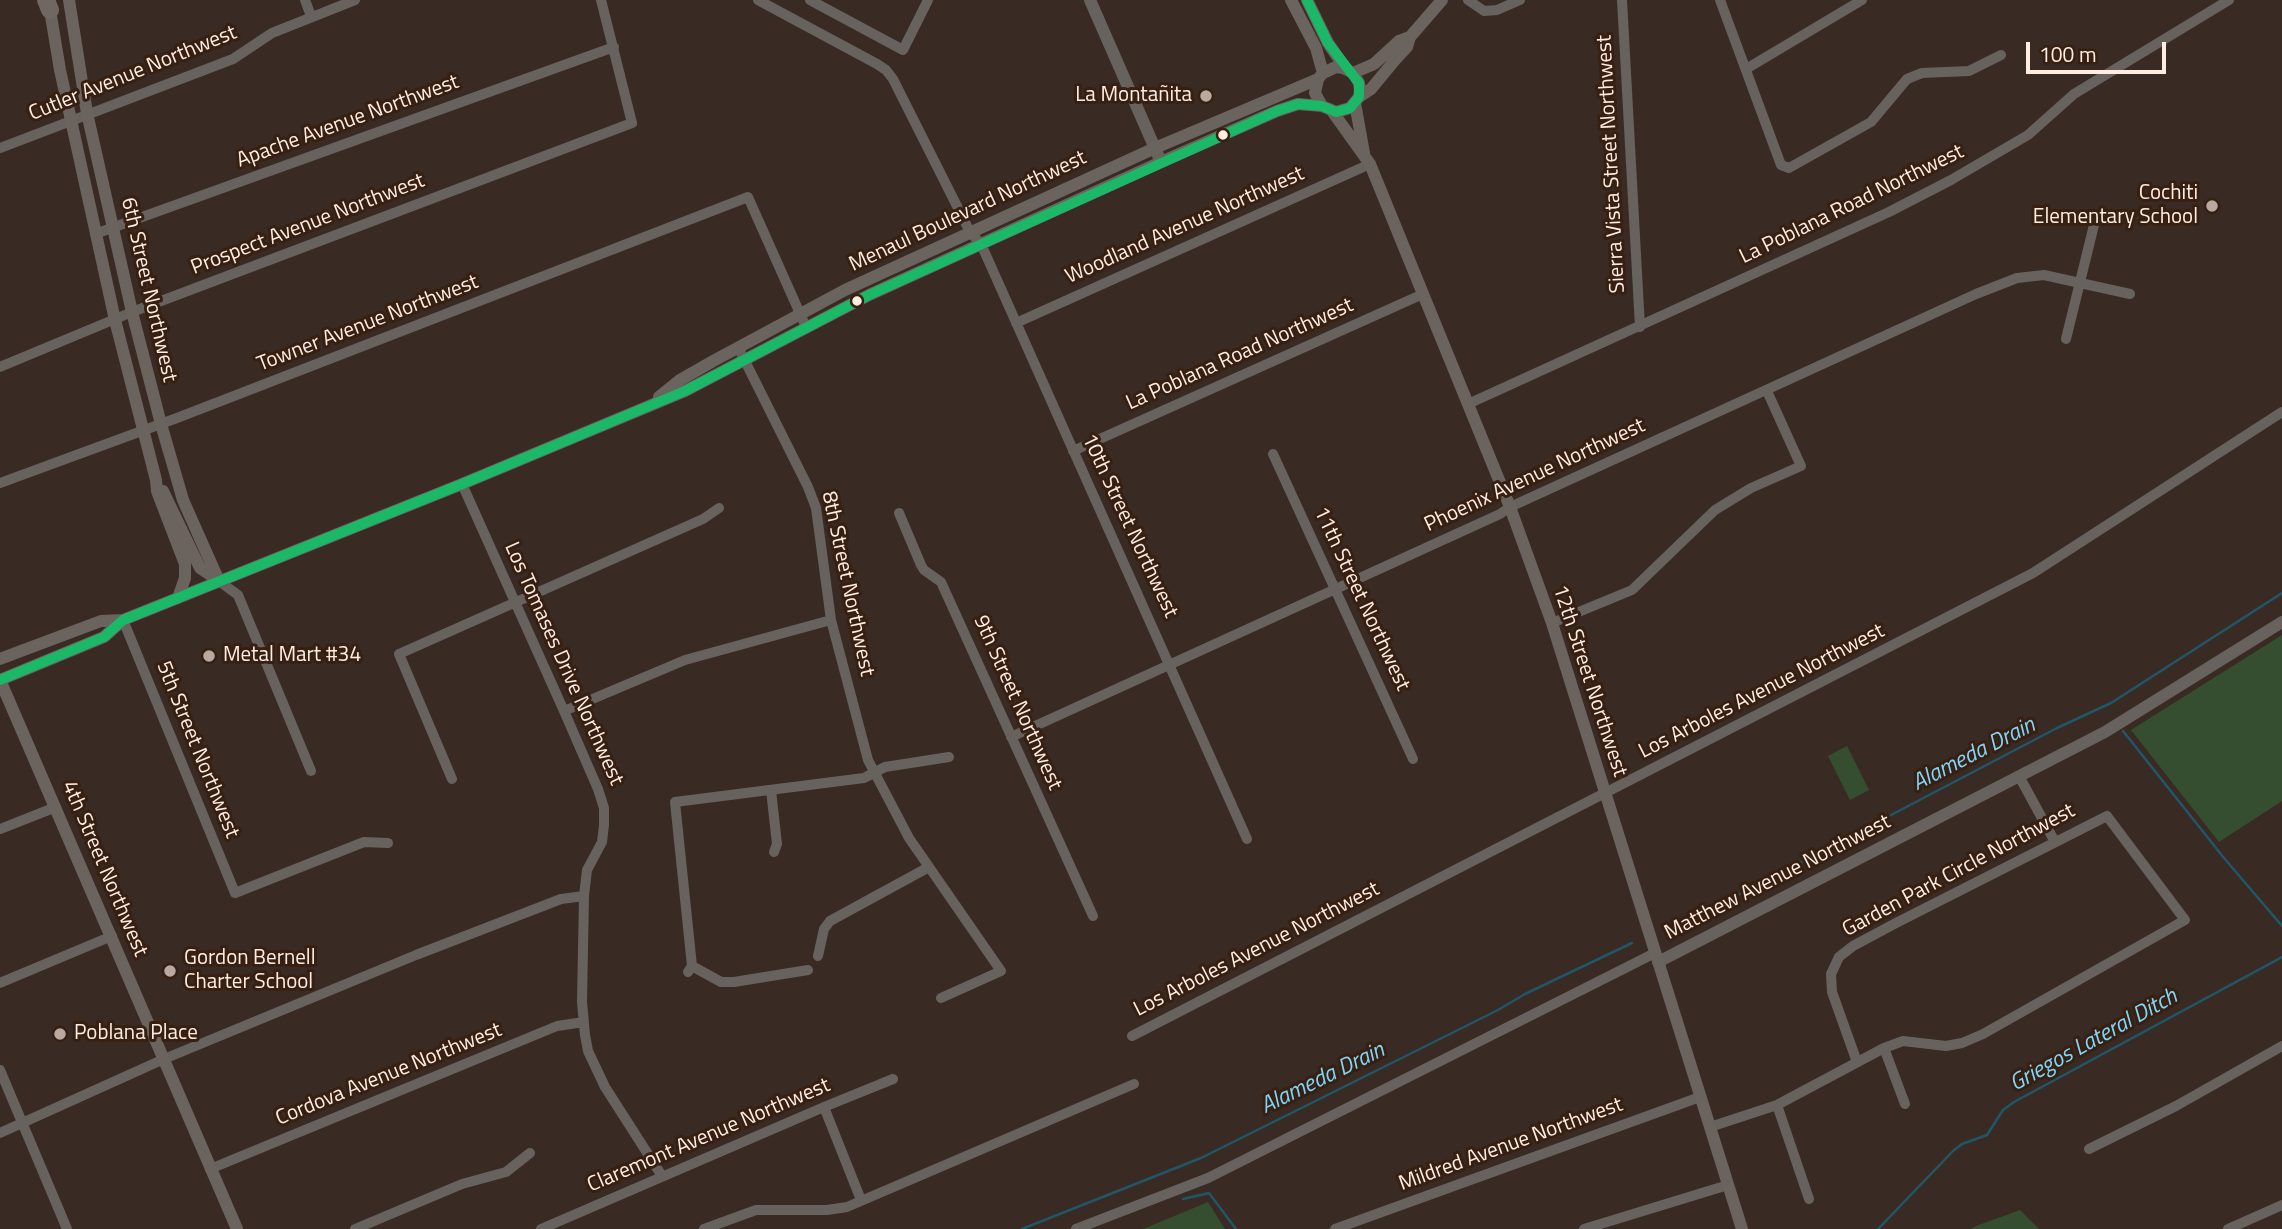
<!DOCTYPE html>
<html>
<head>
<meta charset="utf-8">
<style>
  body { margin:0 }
  #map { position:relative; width:2282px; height:1229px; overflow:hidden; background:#392b23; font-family:"Titillium Web",sans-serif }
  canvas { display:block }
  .scale { position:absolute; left:2026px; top:42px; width:140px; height:32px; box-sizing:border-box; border:4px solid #ffede4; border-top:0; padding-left:9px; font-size:21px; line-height:24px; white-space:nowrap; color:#ffede4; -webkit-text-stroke:5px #371f11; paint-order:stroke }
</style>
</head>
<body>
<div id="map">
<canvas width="2282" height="1229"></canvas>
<div class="scale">100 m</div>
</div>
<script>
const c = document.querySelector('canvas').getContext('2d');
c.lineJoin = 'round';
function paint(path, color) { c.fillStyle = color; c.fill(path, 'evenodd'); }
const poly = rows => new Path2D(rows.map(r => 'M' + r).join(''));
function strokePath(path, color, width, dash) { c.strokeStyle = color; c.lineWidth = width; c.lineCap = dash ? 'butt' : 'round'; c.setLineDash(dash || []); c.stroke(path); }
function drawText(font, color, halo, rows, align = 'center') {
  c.font = font + ' "Titillium Web",sans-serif'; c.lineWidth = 6; c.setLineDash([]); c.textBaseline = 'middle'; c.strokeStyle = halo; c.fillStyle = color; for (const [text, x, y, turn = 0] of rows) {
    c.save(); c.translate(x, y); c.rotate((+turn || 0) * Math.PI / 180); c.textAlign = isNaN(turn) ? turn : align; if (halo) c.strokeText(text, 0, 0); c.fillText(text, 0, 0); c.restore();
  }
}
paint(poly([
  [2282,635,2282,801,2219,842,2131,730],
  [1847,746,1869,790,1850,800,1828,756],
  [1208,1202,1225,1229,1143,1229],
  [2020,1210,2039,1229,1971,1229,1976,1226]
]), '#354e30');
strokePath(poly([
  [2123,731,2224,858,2282,926],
  [1670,928,1748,890,2057,728,2111,703,2282,593],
  [1183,1199,1209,1193,1236,1229],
  [1022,1229,1201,1158,1498,1010,1525,994,1632,943],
  [1878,1229,1953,1151,1962,1144,1987,1135,2003,1110,2014,1102,2282,957]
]), '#215669', 2.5);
strokePath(poly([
  [305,0,311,16],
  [758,0,877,64,886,70,893,79,970,232,981,244,1247,839],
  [810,0,903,50,928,0],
  [1468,0,1484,11,1497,10,1520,0],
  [1622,0,1640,327],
  [1720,0,1781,165,1789,168,1871,122,1907,79,1922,73,1969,71,2001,55],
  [1746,69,1862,0],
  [0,148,233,59,272,33,355,0],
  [95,234,614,47],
  [1016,323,1370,164],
  [2066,339,2094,225],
  [738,347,808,487,816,508,831,620,868,760,909,838,1001,971,941,998],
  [0,367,132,312,632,123,601,0],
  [1468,404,1889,212,1951,180,2028,135,2074,94,2229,0],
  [1073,451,1423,294],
  [1273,454,1413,759],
  [0,483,177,418,748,197,806,327],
  [462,484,564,711,598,789,604,808,604,825,602,842,587,870,584,896,582,1002,585,1035,588,1051,605,1087,662,1176],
  [899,513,921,565,924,570,941,582,1093,916],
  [219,581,238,595,311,771],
  [123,620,235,893,364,842,388,843],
  [1552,623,1632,590,1715,510,1751,488,1801,466,1767,391],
  [564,711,685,660,831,620],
  [1011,737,1500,514,1510,507,1976,294,2017,278,2044,275,2130,294],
  [2019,776,2055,842],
  [452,779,399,654,703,519,719,508],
  [771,790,777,844,774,852],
  [0,829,56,807],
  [818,956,824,929,830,921,929,867],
  [692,966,721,982,734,982,808,970],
  [688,972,692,966,675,802,864,778,885,767,949,757],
  [0,983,112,936],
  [1132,1036,2033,573,2282,412],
  [1884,1048,1905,1104],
  [0,1070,67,1229],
  [1777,1105,1809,1199],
  [824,1107,861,1200],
  [1710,1127,1777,1105,1884,1048,1903,1041,1946,1046,1962,1043,1983,1034,2185,920,2107,816,1896,923,1853,946,1839,957,1831,974,1832,992,1857,1062],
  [0,1133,164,1059,416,955,561,899,584,896],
  [2089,1149,2176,1106,2282,1046],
  [210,1169,557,1026,584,1022],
  [355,1229,462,1184,506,1172,530,1153],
  [541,1229,824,1107,893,1079],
  [704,1229,756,1210,827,1210,847,1207,1134,1084],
  [1076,1229,1208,1178,1655,953],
  [1335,1229,1700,1097],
  [1584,1229,1728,1185],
  [2228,1229,2282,1205]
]), '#67625e', 10);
strokePath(poly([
  [1090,0,1161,162],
  [1658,962,2105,732,2282,622]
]), '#67625e', 12);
strokePath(poly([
  [69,0,87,113,132,312,161,424,183,500,219,581],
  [1291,0,1316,48,1323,73],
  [1307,0,1328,43,1346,69],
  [49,4,60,70,115,320,156,480,157,491,185,564,185,578,178,598],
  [1353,73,1374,64,1399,41,1410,37],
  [1359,97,1371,89,1395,60,1407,47,1410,37,1442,0],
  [1355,103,1364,153],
  [1332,111,1370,164,1510,507,1552,623,1742,1229],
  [659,397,680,380,715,360,845,290,1155,148,1318,79],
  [163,491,200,568,218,580],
  [0,659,101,621,123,620],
  [0,680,104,637,123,620,462,484,685,391,869,295,1161,162,1277,111,1298,104,1322,106,1336,112,1350,108,1359,97,1360,90,1359,83,1353,73,1343,68,1336,67,1323,73,1318,79,1315,93,1322,106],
  [0,680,237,1229]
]), '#6b645e', 12);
strokePath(poly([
  [46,0,50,10]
]), '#706760', 18);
strokePath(poly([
  [0,680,104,637,123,620,462,484,685,391,869,295,1277,111,1298,104,1322,106,1336,112,1350,108,1359,97,1359,83,1328,43,1307,0]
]), '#1ab867', 10);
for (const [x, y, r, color] of [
  [1206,96,7,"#baa9a0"],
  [1223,135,6,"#ffede4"],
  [2212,206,7,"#baa9a0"],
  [857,301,6,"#ffede4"],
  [209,656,7,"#baa9a0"],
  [170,971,7,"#baa9a0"],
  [60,1034,7,"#baa9a0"]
]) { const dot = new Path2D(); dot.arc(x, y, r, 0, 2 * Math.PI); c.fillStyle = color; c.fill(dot); strokePath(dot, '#371f11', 2.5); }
drawText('21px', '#ffede4', '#371f11', [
  ["Cutler Avenue Northwest",133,74,-22],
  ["Apache Avenue Northwest",348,122,-20],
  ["Sierra Vista Street Northwest",1612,164,-93],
  ["La Poblana Road Northwest",1852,205,-26],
  ["Menaul Boulevard Northwest",968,212,-25],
  ["Prospect Avenue Northwest",308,225,-21],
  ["Woodland Avenue Northwest",1185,226,-24],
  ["6th Street Northwest",148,290,77],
  ["Towner Avenue Northwest",368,324,-21],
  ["La Poblana Road Northwest",1240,355,-24],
  ["Phoenix Avenue Northwest",1535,476,-25],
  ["10th Street Northwest",1129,526,65],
  ["8th Street Northwest",847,584,78],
  ["11th Street Northwest",1361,599,65],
  ["Los Tomases Drive Northwest",563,664,66],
  ["12th Street Northwest",1589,681,72],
  ["Los Arboles Avenue Northwest",1762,692,-27],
  ["9th Street Northwest",1017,703,66],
  ["5th Street Northwest",197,750,68],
  ["4th Street Northwest",104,869,67],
  ["Garden Park Circle Northwest",1959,871,-28],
  ["Matthew Avenue Northwest",1778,878,-27],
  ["Los Arboles Avenue Northwest",1257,950,-27],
  ["Cordova Avenue Northwest",389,1075,-22],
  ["Claremont Avenue Northwest",709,1136,-23],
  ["Mildred Avenue Northwest",1511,1145,-20]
]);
drawText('21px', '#ffede4', '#371f11', [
  ["La Montañita",1192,96,"right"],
  ["Cochiti",2198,194,"right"],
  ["Elementary School",2198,218,"right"],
  ["Metal Mart #34",223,656],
  ["Gordon Bernell",184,959],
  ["Charter School",184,983],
  ["Poblana Place",74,1034]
], 'left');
drawText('italic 23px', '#7ed7fb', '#371f11', [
  ["Alameda Drain",1974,755,-27],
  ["Griegos Lateral Ditch",2094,1041,-29],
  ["Alameda Drain",1323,1079,-26]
]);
</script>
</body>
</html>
